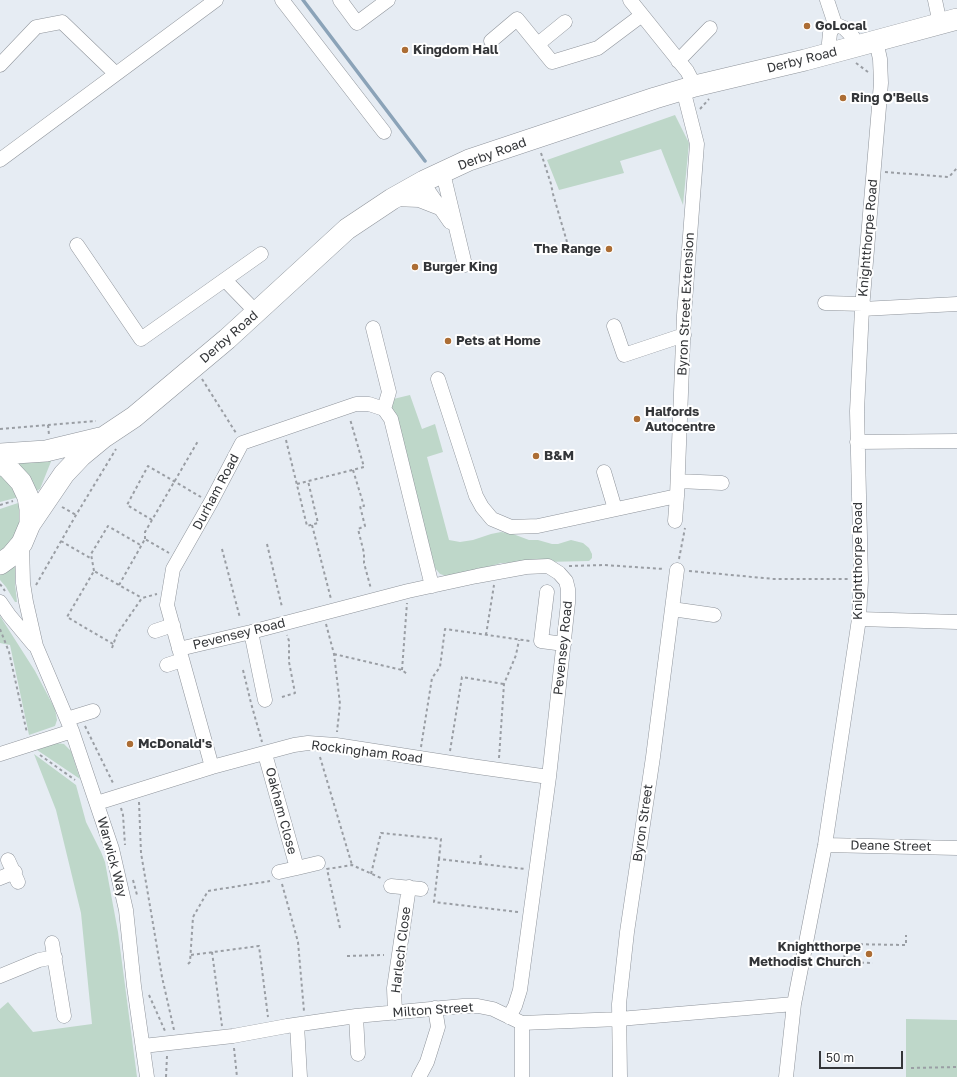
<!DOCTYPE html>
<html>
<head>
<meta charset="utf-8">
<style>
  body { margin:0 }
  #map { position:relative; width:957px; height:1077px; overflow:hidden; background:#e6ecf3; font-family:"Golos Text",sans-serif }
  canvas { display:block }
  .scale { position:absolute; left:819px; top:1051px; width:84px; height:18px; box-sizing:border-box; border:2px solid #343639; border-top:0; padding-left:5px; font-size:12px; line-height:14px; white-space:nowrap; color:#343639; -webkit-text-stroke:3px #fff; paint-order:stroke }
</style>
</head>
<body>
<div id="map">
<canvas width="957" height="1077"></canvas>
<div class="scale">50 m</div>
</div>
<script>
const c = document.querySelector('canvas').getContext('2d');
c.lineJoin = 'round';
function paint(path, color) { c.fillStyle = color; c.fill(path, 'evenodd'); }
const poly = rows => new Path2D(rows.map(r => 'M' + r).join(''));
function strokePath(path, color, width, dash) { c.strokeStyle = color; c.lineWidth = width; c.lineCap = dash ? 'butt' : 'round'; c.setLineDash(dash || []); c.stroke(path); }
function drawText(font, color, halo, rows, align = 'center') {
  c.font = font + ' "Golos Text",sans-serif'; c.lineWidth = 4; c.setLineDash([]); c.textBaseline = 'middle'; c.strokeStyle = halo; c.fillStyle = color; for (const [text, x, y, turn = 0] of rows) {
    c.save(); c.translate(x, y); c.rotate((+turn || 0) * Math.PI / 180); c.textAlign = isNaN(turn) ? turn : align; if (halo) c.strokeText(text, 0, 0); c.fillText(text, 0, 0); c.restore();
  }
}
paint(poly([
  [675,115,689,143,683,205,661,149,620,161,624,173,559,190,547,160],
  [410,395,422,429,435,424,443,452,427,457,449,540,460,542,473,540,491,534,501,532,513,534,529,540,538,540,552,544,558,544,571,540,583,543,589,548,592,554,592,558,589,561,501,563,452,578,440,574,435,568,389,400],
  [52,459,40,489,33,493,11,460],
  [0,473,19,497,0,502],
  [21,502,22,525,0,557,0,509],
  [12,566,15,567,15,584,17,602,15,602,6,587,0,580,0,572],
  [0,616,35,671,55,709,57,720,55,726,29,735,10,645,0,643],
  [56,743,64,744,71,751,80,779,37,750,36,748],
  [34,754,76,785,86,822,101,852,105,862,118,932,137,1077,0,1077,0,1009,8,1002,33,1032,92,1024,81,913,56,810],
  [906,1019,957,1020,957,1077,906,1077]
]), '#bed7c9');
strokePath(poly([
  [303,0,425,161]
]), '#8ba3b8', 3.5);
const minor = poly([
  [282,0,384,132],
  [340,0,357,23,388,0],
  [630,0,687,71,695,86],
  [827,0,835,24],
  [935,0,940,24],
  [491,41,517,19,552,62,598,48,642,15],
  [538,44,565,22],
  [832,53,829,43,830,33,835,24,844,28,853,37,857,46],
  [678,61,710,28],
  [0,65,36,27,62,22,116,74],
  [0,160,216,0],
  [443,173,465,265],
  [424,181,427,189,450,222],
  [394,199,419,200,442,209],
  [77,245,141,339,261,254],
  [225,280,257,313],
  [825,303,863,304],
  [862,309,957,304],
  [614,326,624,355,684,335],
  [373,328,389,392,384,409],
  [438,379,476,496,482,507,492,519,511,527,538,526,677,496],
  [857,442,957,441],
  [604,472,615,509],
  [678,481,722,483],
  [675,521,677,496,684,315,697,144,683,89],
  [22,543,23,583,26,602,36,646,72,731,112,849,126,910,134,986,147,1077],
  [547,592,541,641,564,644],
  [0,602,9,615,34,645],
  [672,609,714,615],
  [859,619,957,622],
  [155,631,173,625],
  [251,632,265,700],
  [179,649,251,632,408,591,477,576,526,567,548,566,559,573,566,581,568,589,568,603,549,777,520,990,515,1006,509,1017],
  [167,665,182,660],
  [67,719,93,711],
  [0,754,72,731],
  [265,754,297,868,279,872],
  [212,767,167,605,173,569,211,502,242,443,356,404,369,404,384,409,391,419,432,586],
  [97,803,212,767,294,745,308,743,336,745,471,766,549,777],
  [825,845,957,848],
  [8,860,18,882],
  [297,868,318,863],
  [0,878,15,872],
  [391,886,421,889],
  [52,943,64,1016],
  [0,976,39,960,55,957],
  [395,1013,394,988,409,887],
  [356,1016,358,1054],
  [522,1023,522,1077],
  [297,1025,300,1077],
  [143,1046,233,1036,287,1026,356,1016,463,1006,478,1006,493,1009,522,1023,619,1019,794,1004],
  [419,1077,427,1062,438,1027,435,1008],
  [620,1077,619,1004,627,932,653,757,677,570],
  [786,1077,794,1004,825,845,859,619,861,580,857,411,862,309,881,83,880,59,876,41]
]);
const highway = poly([
  [0,454,46,451,100,438],
  [0,463,8,468,21,482,28,497,30,509,30,524,22,543,11,556,0,564],
  [30,524,64,474,81,456,104,437,134,417,227,339,347,229,392,199,424,181,469,160,655,98,695,86,805,60,957,19]
]);
strokePath(minor, '#8f949b', 15);
strokePath(highway, '#8f949b', 22);
strokePath(poly([
  [856,63,868,72],
  [700,109,709,99],
  [541,153,551,184,553,194,567,242],
  [885,172,949,177,957,168],
  [202,379,236,433],
  [48,425,49,435],
  [0,429,96,421],
  [286,440,307,526,318,523,308,481],
  [353,470,364,506,360,506,365,526,358,529,364,553,364,563,371,589],
  [297,484,364,467,350,419],
  [0,505,13,501],
  [62,507,76,515],
  [152,520,127,505,148,466,201,497],
  [312,525,331,599],
  [145,539,145,532,198,441],
  [61,541,92,559],
  [267,544,282,607],
  [222,549,240,618],
  [679,559,685,528],
  [569,566,604,565,664,569],
  [94,571,91,554,108,526,142,546],
  [689,571,774,579,850,579],
  [0,584,5,591],
  [36,585,76,515,116,449],
  [119,585,145,539,169,553],
  [326,624,334,654,340,704,337,732],
  [0,629,9,652,27,733],
  [486,635,494,585],
  [113,644,67,617,94,571,142,598],
  [112,648,117,634,142,598,157,594],
  [334,654,402,670,407,674],
  [243,670,251,703,262,742],
  [402,670,407,603],
  [282,697,295,693,289,662,289,641,287,635],
  [85,726,114,785],
  [421,747,432,678,440,667,445,629,530,641],
  [450,751,462,677,504,684],
  [40,755,75,780],
  [320,757,352,865],
  [499,758,504,684,516,655,519,640],
  [139,802,141,853,162,977,174,1030],
  [121,808,123,815,125,845],
  [480,864,481,853],
  [371,874,381,833,441,839,439,859],
  [133,880,137,895],
  [282,884,298,942,304,1011],
  [518,912,434,902,439,859,525,869],
  [340,928,327,869,352,865,383,879],
  [817,948,845,949,845,944,906,945,906,935],
  [845,949,844,962,873,963],
  [212,952,222,1026],
  [191,955,259,946,268,1017],
  [347,956,384,955],
  [188,964,190,962,193,917,208,891,270,881],
  [149,995,165,1031],
  [234,1048,237,1077],
  [911,1068,957,1067],
  [166,1077,167,1056]
]), '#9a9ea4', 2, [3, 3]);
strokePath(minor, '#fff', 14);
strokePath(highway, '#fff', 21);
for (const [x, y, r, color] of [
  [807,26,4,"#ac6d34"],
  [405,50,4,"#ac6d34"],
  [843,98,4,"#ac6d34"],
  [609,249,4,"#ac6d34"],
  [415,267,4,"#ac6d34"],
  [448,341,4,"#ac6d34"],
  [637,419,4,"#ac6d34"],
  [536,456,4,"#ac6d34"],
  [130,744,4,"#ac6d34"],
  [869,954,4,"#ac6d34"]
]) { const dot = new Path2D(); dot.arc(x, y, r, 0, 2 * Math.PI); c.fillStyle = color; c.fill(dot); strokePath(dot, '#fff', 1.5); }
drawText('bold 13px', '#343639', '#fff', [
  ["GoLocal",815,26],
  ["Kingdom Hall",413,50],
  ["Ring O'Bells",851,98],
  ["The Range",601,249,"right"],
  ["Burger King",423,267],
  ["Pets at Home",456,341],
  ["Halfords",645,412],
  ["Autocentre",645,427],
  ["B&M",544,456],
  ["McDonald's",138,744],
  ["Knightthorpe",861,947,"right"],
  ["Methodist Church",861,962,"right"]
], 'left');
drawText('13px', '#343639', '#fff', [
  ["Derby Road",802,60,-14],
  ["Derby Road",492,154,-20],
  ["Knightthorpe Road",868,238,-85],
  ["Byron Street Extension",686,304,-87],
  ["Derby Road",229,337,-41],
  ["Durham Road",216,492,-62],
  ["Knightthorpe Road",858,561,-90],
  ["Pevensey Road",239,634,-14],
  ["Pevensey Road",563,648,-84],
  ["Rockingham Road",367,752,7],
  ["Oakham Close",281,811,75],
  ["Byron Street",643,823,-82],
  ["Deane Street",891,846,1],
  ["Warwick Way",112,857,75],
  ["Harlech Close",401,950,-83],
  ["Milton Street",433,1010,-4]
]);
</script>
</body>
</html>
